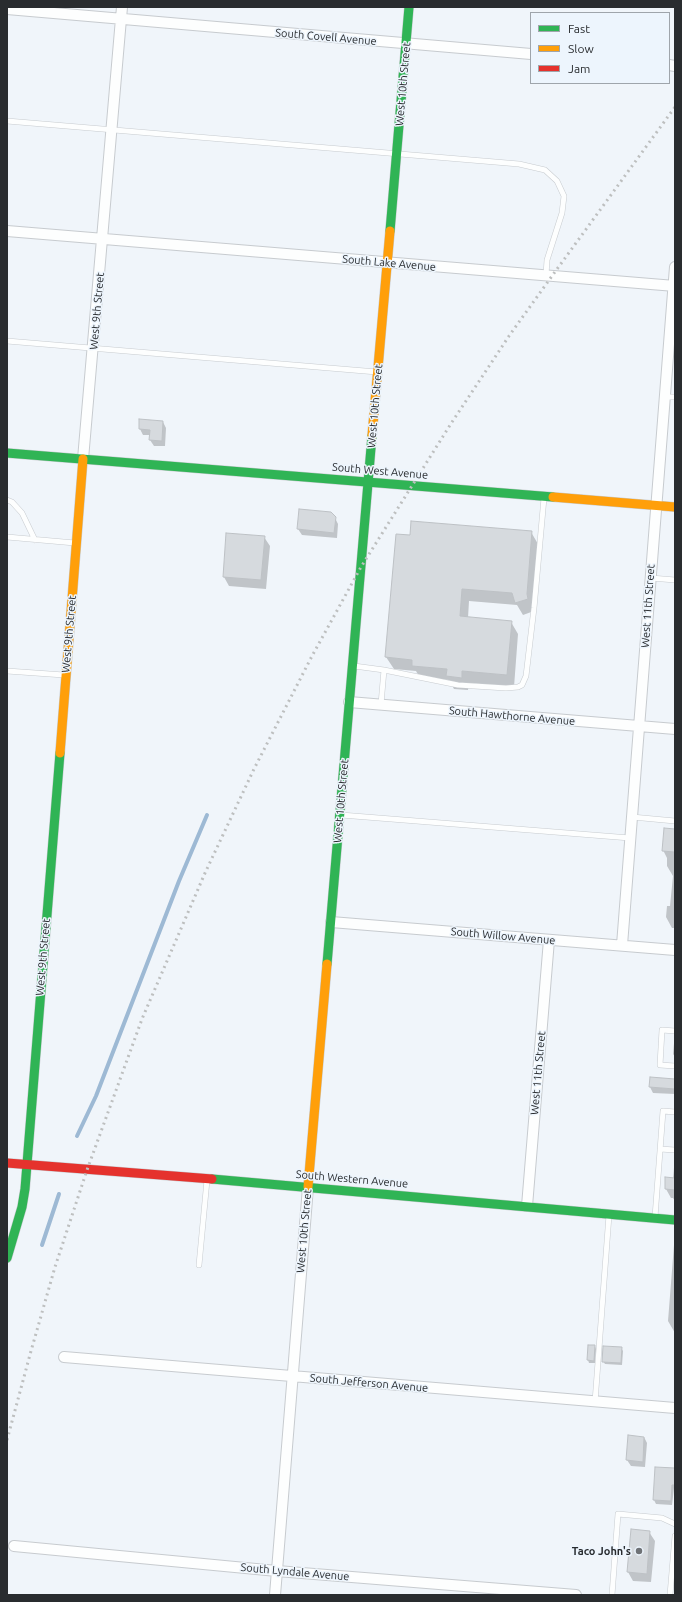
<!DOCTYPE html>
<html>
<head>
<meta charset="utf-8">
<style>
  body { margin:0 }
  #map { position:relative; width:682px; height:1602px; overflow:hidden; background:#f0f5fa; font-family:Ubuntu,sans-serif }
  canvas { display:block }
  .frame { position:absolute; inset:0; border:8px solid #292c2f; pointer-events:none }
  .legend { position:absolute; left:530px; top:12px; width:140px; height:72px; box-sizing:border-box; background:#edf5fd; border:1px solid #9fa5ab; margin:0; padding:5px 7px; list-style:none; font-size:12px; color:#292c2f }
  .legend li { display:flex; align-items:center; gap:8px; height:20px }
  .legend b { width:20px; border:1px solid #9fa5ab }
</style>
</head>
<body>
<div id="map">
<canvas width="682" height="1602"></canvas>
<div class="frame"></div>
<ul class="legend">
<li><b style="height:5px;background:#30b455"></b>Fast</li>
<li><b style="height:5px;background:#ff9f0a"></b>Slow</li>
<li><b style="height:5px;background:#e5322d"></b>Jam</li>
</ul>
</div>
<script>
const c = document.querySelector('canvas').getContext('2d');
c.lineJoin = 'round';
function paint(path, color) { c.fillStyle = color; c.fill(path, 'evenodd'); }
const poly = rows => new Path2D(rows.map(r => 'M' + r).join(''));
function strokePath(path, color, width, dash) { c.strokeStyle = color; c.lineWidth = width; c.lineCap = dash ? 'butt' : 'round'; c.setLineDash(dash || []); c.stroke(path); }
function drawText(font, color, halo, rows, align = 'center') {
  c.font = font + ' Ubuntu,sans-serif'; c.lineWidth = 3; c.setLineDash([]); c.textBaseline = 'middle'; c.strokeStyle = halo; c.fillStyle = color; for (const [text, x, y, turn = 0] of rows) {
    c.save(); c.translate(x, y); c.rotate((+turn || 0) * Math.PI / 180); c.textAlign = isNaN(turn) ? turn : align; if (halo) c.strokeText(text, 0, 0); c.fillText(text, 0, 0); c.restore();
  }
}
paint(poly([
  [163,422,166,428,165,446,154,446,150,440,151,435,143,435,140,429],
  [335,518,338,524,337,538,302,535,298,529],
  [531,532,538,544,534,611,523,615,517,605,469,601,468,618,511,622,518,634,514,687,469,683,468,690,454,689,449,680,420,678,416,671,394,669,386,657,396,535,411,536],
  [264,537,270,546,266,589,229,586,224,577],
  [675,830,675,928,672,928,666,917,667,906,670,906,673,876,667,866,667,858,663,850],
  [674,1043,675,1043,675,1057,673,1054],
  [675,1079,675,1094,653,1093,650,1087],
  [675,1156,675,1201,673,1198,671,1198,666,1189,673,1179],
  [674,1245,675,1245,675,1333,668,1321],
  [589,1346,595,1346,596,1349,595,1363,589,1363,588,1360],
  [621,1348,623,1351,622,1365,605,1364,603,1361],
  [644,1437,647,1443,645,1467,631,1466,627,1460],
  [675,1469,675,1488,674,1488,672,1505,656,1504,654,1500],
  [649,1532,655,1541,651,1582,633,1581,628,1572]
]), '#0003');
strokePath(poly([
  [77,1136,96,1096,179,881,207,815],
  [42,1245,59,1194]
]), '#9db9d4', 4);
const building = poly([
  [139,419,163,421,162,441,149,440,150,430,139,429,139,419],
  [299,509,331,512,336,517,334,533,297,529,299,509],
  [411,521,532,531,527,594,528,599,515,603,512,593,462,589,460,616,512,621,507,675,462,671,462,678,446,676,447,669,412,666,412,660,385,657,396,534,410,535,411,521],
  [226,533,265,536,261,580,223,577,226,533],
  [664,828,675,829,675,852,662,851,664,828],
  [650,1077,675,1079,675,1089,649,1087,650,1077],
  [665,1177,675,1178,675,1190,665,1189,665,1177],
  [588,1345,595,1345,594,1361,587,1360,588,1345],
  [603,1346,622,1347,621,1363,602,1362,603,1346],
  [628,1435,644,1437,643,1462,626,1460,628,1435],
  [655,1467,675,1468,675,1485,672,1485,671,1501,653,1500,655,1467],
  [631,1529,650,1531,647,1574,627,1572,631,1529]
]);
paint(building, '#d6dade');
strokePath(building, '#bdc1c5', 1);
const lane = poly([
  [7,121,519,164,545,170,557,181,564,196,562,213,547,260,546,275],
  [7,341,377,372],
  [665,397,675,397],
  [7,500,12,502,22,513,35,540],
  [7,537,75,543],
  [651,578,675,580],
  [354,666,384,670,458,685,506,688,518,687,522,685,526,676,534,608,544,498],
  [7,671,64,675],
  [381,704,384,670],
  [341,815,630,838],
  [632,817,675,821],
  [675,1031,662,1030,660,1065,675,1066],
  [660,1149,675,1150],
  [655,1217,663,1111,675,1112],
  [199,1265,207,1180],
  [595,1402,609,1215],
  [612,1595,618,1514,662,1518,675,1524],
  [670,1595,675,1536]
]);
const street = poly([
  [7,9,531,54],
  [669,65,675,66],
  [7,231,675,286],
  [83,459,122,7],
  [349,702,675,729],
  [331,922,675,950],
  [622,945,675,267],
  [527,1206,549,940],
  [64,1357,675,1408],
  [14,1546,277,1571,576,1595],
  [275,1595,308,1187]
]);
const fast = poly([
  [390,231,409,7],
  [7,453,553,497],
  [327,964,372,436],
  [212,1179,675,1220],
  [7,1258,22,1207,25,1189,60,753]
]);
const slow = poly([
  [372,436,390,231],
  [553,497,675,507],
  [60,753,83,459],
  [308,1187,327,964]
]);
const jam = poly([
  [7,1163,212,1179]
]);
strokePath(lane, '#c7cbcf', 6);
strokePath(street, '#c7cbcf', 12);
strokePath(fast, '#c7cbcf', 10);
strokePath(slow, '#c7cbcf', 10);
strokePath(jam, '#c7cbcf', 10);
strokePath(lane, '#fdfefe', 5);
strokePath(street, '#fdfefe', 10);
strokePath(fast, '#30b455', 9);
strokePath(slow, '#ff9f0a', 9);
strokePath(jam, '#e5322d', 9);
strokePath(poly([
  [7,1440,31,1351,55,1267,87,1170,142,1019,205,873,254,769,312,656,361,567,452,422,509,336,552,276,675,107]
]), '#bdbfbf', 3, [2, 4]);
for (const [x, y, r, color] of [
  [639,1551,4,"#6f7276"]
]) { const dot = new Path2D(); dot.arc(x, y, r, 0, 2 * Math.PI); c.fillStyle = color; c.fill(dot); strokePath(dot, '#edf5fd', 1.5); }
drawText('11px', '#292c2f', '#edf5fd', [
  ["South Covell Avenue",326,37,5],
  ["West 10th Street",403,84,-85],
  ["South Lake Avenue",389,263,5],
  ["West 9th Street",97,311,-85],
  ["West 10th Street",375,406,-85],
  ["South West Avenue",380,471,5],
  ["West 11th Street",648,606,-86],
  ["West 9th Street",69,634,-85],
  ["South Hawthorne Avenue",512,716,5],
  ["West 10th Street",341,801,-85],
  ["South Willow Avenue",503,936,5],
  ["West 9th Street",43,957,-85],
  ["West 11th Street",538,1073,-85],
  ["South Western Avenue",352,1179,5],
  ["West 10th Street",304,1231,-85],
  ["South Jefferson Avenue",369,1383,5],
  ["South Lyndale Avenue",295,1572,5]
]);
drawText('bold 11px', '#292c2f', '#edf5fd', [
  ["Taco John's",631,1551]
], 'right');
</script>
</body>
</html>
